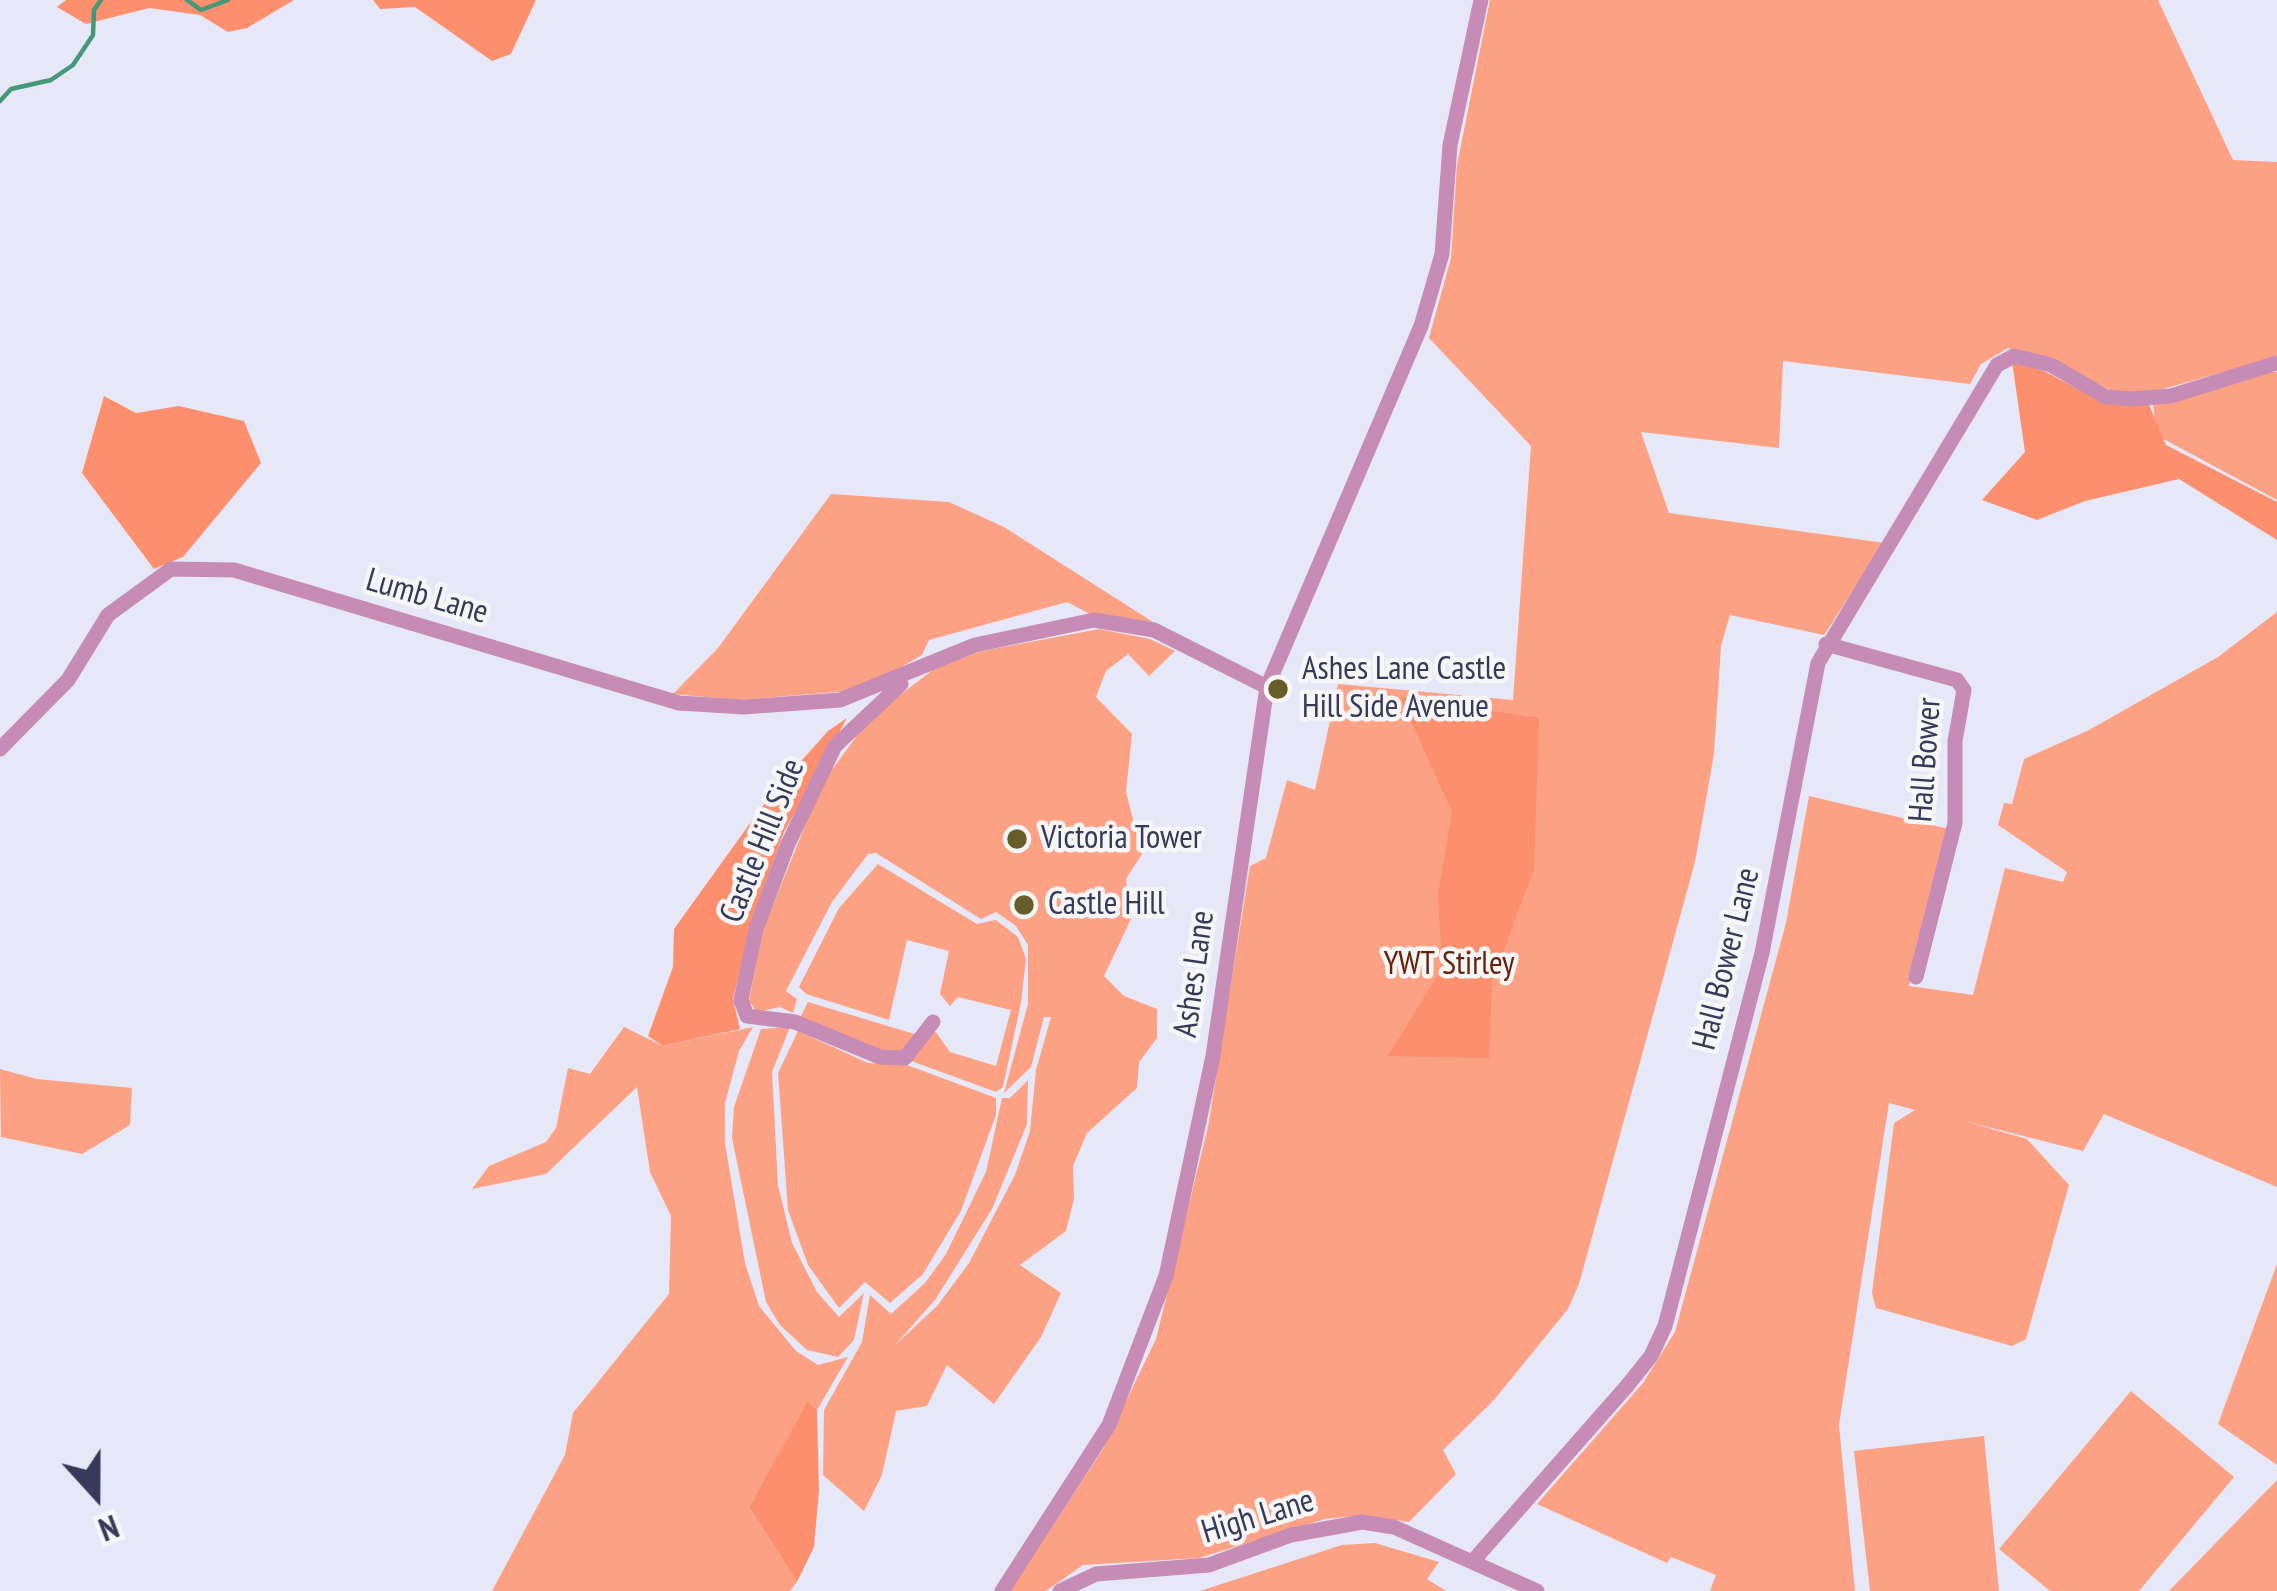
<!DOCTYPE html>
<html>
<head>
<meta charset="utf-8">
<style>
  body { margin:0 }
  #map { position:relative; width:2277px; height:1591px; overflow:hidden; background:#e6e8f7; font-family:"PT Sans Narrow",sans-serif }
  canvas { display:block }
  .north { position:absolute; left:36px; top:1435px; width:120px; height:120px; -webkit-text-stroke:9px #f6f6f6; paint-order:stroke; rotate:159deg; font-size:33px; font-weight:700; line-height:48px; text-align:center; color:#363957 }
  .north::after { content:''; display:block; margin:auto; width:42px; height:54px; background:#363957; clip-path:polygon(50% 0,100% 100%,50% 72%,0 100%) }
</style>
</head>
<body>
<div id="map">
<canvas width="2277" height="1591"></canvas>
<div class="north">N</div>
</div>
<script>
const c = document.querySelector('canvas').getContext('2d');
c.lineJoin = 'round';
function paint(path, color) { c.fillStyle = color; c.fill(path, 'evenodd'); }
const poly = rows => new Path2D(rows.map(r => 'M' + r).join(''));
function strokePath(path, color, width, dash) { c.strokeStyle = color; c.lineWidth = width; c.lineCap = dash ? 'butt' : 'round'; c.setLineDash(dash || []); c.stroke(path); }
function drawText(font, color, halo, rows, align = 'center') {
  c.font = font + ' "PT Sans Narrow",sans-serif'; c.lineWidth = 9; c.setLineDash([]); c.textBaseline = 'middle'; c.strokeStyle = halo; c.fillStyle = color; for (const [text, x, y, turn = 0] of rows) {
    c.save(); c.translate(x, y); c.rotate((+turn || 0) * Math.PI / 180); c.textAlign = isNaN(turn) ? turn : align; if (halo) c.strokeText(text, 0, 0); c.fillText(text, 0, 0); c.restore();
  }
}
paint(poly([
  [1490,0,2158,0,2233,160,2277,162,2277,357,2145,394,2112,391,2044,357,2008,348,1981,364,1970,384,1783,361,1779,448,1641,432,1669,513,1885,543,1824,635,1730,615,1721,646,1714,754,1695,862,1579,1284,1568,1309,1494,1400,1443,1450,1456,1474,1409,1522,1364,1515,1325,1519,1199,1558,1083,1565,1046,1591,1010,1591,1103,1449,1156,1339,1208,1127,1250,866,1266,858,1287,780,1315,790,1338,684,1513,700,1531,446,1429,338,1451,258,1457,165],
  [2265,371,2277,372,2277,500,2156,435,2153,402],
  [831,494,949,502,1004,527,1153,622,1090,614,1067,602,929,640,922,655,861,690,738,700,673,694,718,648],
  [2277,612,2277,1187,2104,1114,2083,1151,1964,1121,2027,1139,2069,1185,2026,1339,2012,1346,1876,1308,1872,1293,1894,1123,1915,1110,1889,1103,1839,1425,1855,1591,1710,1591,1716,1575,1671,1557,1667,1563,1537,1504,1643,1383,1675,1332,1786,923,1809,796,1949,829,1909,986,1973,995,2005,868,2063,882,2067,872,1998,825,2004,803,2012,804,2024,759,2089,730,2218,657],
  [1099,629,1150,639,1175,651,1149,676,1128,654,1106,671,1096,697,1132,734,1126,792,1142,854,1126,879,1131,919,1104,976,1124,996,1157,1009,1157,1038,1139,1062,1137,1088,1087,1133,1073,1166,1074,1199,1066,1231,1020,1265,1061,1293,1041,1337,994,1404,947,1365,927,1406,896,1411,882,1475,864,1511,823,1475,824,1410,862,1342,870,1295,891,1314,925,1283,946,1254,986,1172,1002,1098,1010,1098,1028,1080,1027,1124,992,1209,935,1300,894,1346,938,1305,969,1263,1015,1175,1030,1131,1036,1070,1051,1017,1044,1017,1031,1067,1004,1093,1028,1004,1028,945,1016,926,996,912,981,919,876,853,868,854,832,902,786,991,797,999,793,1013,780,1007,757,1012,749,1001,762,932,823,782,870,718,938,666,982,651],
  [878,864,977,924,996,920,1018,937,1026,959,1021,1003,1003,1087,996,1092,799,1020,808,1002,921,1036,936,1032,950,1052,996,1066,1011,1010,958,997,950,1006,940,994,949,951,907,940,889,1020,806,994,799,987,839,908],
  [624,1027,663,1046,753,1027,739,1051,725,1103,725,1143,745,1263,759,1306,796,1351,818,1365,848,1357,817,1410,809,1402,749,1507,797,1582,790,1591,492,1591,565,1455,573,1413,669,1294,671,1216,650,1172,637,1087,546,1174,472,1189,489,1166,546,1142,556,1128,568,1068,590,1074],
  [790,1027,772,1072,778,1185,792,1243,817,1292,839,1317,864,1293,854,1340,838,1357,807,1350,780,1325,766,1302,732,1138,734,1107,761,1029],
  [798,1031,868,1063,907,1065,996,1098,996,1115,961,1211,923,1274,890,1303,865,1282,839,1308,808,1265,788,1210,778,1073],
  [0,1069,37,1079,132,1088,130,1125,82,1154,1,1137],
  [2277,1264,2277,1465,2218,1424],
  [2131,1391,2234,1477,2139,1591,2050,1591,1999,1549],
  [1984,1436,1999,1591,1870,1591,1854,1451],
  [2277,1480,2277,1591,2169,1591],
  [1375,1543,1439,1562,1427,1579,1446,1591,1200,1591,1342,1545]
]), '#fca184');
paint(poly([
  [66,0,294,0,247,28,228,32,200,15,149,8,86,24,57,7],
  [373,0,536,0,511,54,492,61,415,7,380,9],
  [2012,361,2046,372,2104,403,2148,402,2166,445,2277,502,2277,540,2179,479,2085,501,2037,520,1982,500,2025,452],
  [104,396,136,413,179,406,244,421,261,463,183,557,154,569,82,473],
  [1400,697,1539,718,1534,869,1492,982,1489,1058,1388,1056,1442,968,1438,894,1452,812],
  [847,718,784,832,751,925,733,999,740,1029,663,1046,648,1036,673,967,674,929,769,797,828,731],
  [808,1401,817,1410,819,1491,814,1547,797,1582,749,1507]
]), '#fc906e');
strokePath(poly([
  [187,0,201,10,228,0],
  [0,101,11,89,51,80,73,65,93,35,94,10,101,0]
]), '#439978', 4.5);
strokePath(poly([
  [1826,644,1957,680,1964,690,1955,741,1955,823,1916,977],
  [901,684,835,746,788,844,756,929,741,1000,747,1016,795,1022,880,1057,905,1058,933,1022],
  [0,749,68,680,108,615,171,569,234,570,679,703,744,707,840,700,975,645,1094,620,1154,630,1267,687],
  [1473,1561,1627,1386,1651,1356,1665,1326,1762,953,1818,663,1997,365,2014,356,2051,365,2106,397,2132,399,2171,396,2277,363],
  [1002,1591,1109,1425,1166,1276,1213,1056,1267,687,1421,326,1442,254,1450,145,1481,0],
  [1060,1591,1096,1574,1209,1565,1291,1535,1362,1522,1394,1527,1537,1591]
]), '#c78cb5', 15);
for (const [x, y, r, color] of [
  [1278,689,12,"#675d29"],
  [1017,839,12,"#675d29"],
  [1024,905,12,"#675d29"]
]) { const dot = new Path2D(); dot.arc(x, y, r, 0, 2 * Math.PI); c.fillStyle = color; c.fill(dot); strokePath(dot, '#f6f6f6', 4.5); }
drawText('33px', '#363957', '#f6f6f6', [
  ["Lumb Lane",427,597,16],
  ["Hall Bower",1926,760,-86],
  ["Castle Hill Side",763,841,-68],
  ["Hall Bower Lane",1727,959,-76],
  ["Ashes Lane",1195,974,-82],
  ["High Lane",1258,1517,-17]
]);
drawText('33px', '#363957', '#f6f6f6', [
  ["Ashes Lane Castle",1302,670],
  ["Hill Side Avenue",1302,708],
  ["Victoria Tower",1041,839],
  ["Castle Hill",1048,905]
], 'left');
drawText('33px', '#65230b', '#f6f6f6', [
  ["YWT Stirley",1449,965]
]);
</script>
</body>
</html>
